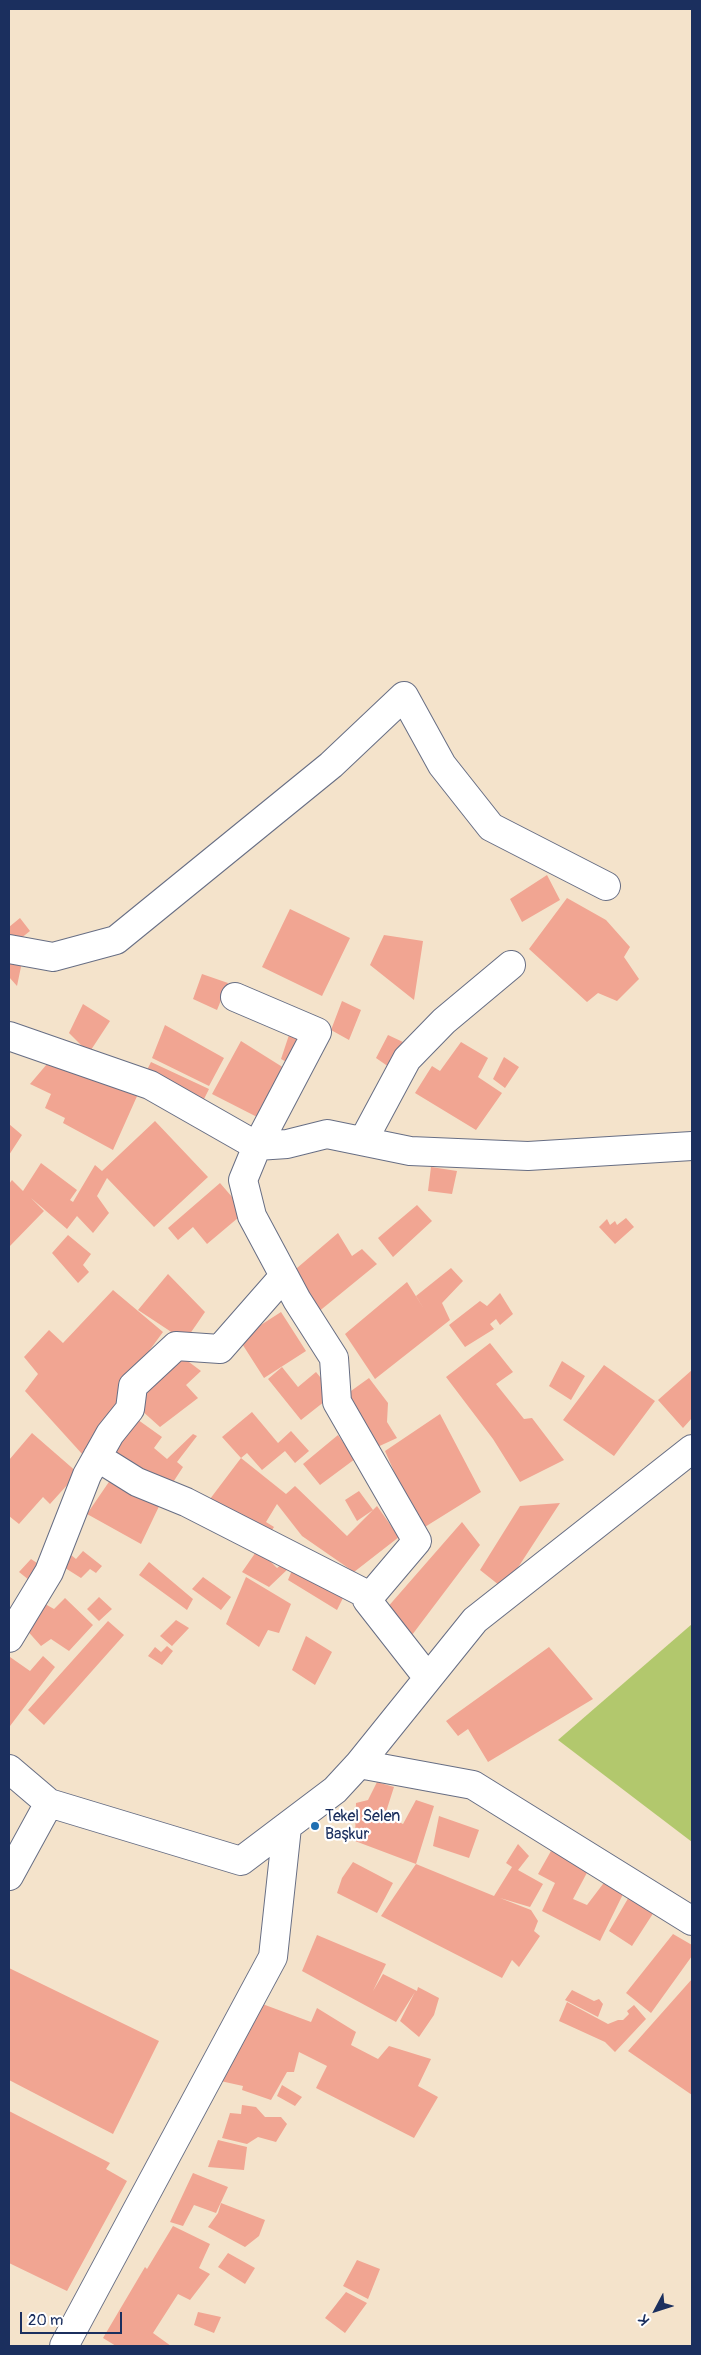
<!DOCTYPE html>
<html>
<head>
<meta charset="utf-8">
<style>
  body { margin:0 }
  #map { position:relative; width:701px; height:2355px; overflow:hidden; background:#f4e3cb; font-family:Pangolin,sans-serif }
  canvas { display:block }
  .frame { position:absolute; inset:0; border:10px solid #1b2f5e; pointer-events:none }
  .north { position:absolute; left:631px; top:2285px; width:50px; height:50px; -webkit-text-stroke:4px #fff; paint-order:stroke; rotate:230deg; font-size:14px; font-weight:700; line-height:20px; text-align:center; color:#1b2f5e }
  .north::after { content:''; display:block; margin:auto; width:18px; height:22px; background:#1b2f5e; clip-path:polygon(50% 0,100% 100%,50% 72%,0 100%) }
  .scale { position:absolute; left:20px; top:2312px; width:102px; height:22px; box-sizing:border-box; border:2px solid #1b2f5e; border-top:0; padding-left:6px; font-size:15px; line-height:18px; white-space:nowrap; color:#1b2f5e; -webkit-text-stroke:4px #fff; paint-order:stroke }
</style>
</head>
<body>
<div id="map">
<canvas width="701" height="2355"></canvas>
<div class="frame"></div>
<div class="north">K</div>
<div class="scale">20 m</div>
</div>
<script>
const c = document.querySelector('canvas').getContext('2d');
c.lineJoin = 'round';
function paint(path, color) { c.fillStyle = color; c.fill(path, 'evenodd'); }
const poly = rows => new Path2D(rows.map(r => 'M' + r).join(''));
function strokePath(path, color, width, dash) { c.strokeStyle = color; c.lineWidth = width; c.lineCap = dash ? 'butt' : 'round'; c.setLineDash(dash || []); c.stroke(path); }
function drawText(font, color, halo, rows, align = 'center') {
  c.font = font + ' Pangolin,sans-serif'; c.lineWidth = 4.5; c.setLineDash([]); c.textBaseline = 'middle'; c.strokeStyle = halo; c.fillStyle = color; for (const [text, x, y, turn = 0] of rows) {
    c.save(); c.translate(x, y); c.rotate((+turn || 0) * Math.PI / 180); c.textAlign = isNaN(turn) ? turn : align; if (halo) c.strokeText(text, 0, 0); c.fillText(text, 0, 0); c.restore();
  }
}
paint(poly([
  [692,1624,692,1842,558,1740]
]), '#b2c86d');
paint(poly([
  [547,875,560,900,522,922,510,899],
  [567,898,606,920,630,947,624,957,639,979,617,1001,598,993,587,1002,529,949],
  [290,909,350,938,322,996,262,967],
  [20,918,30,931,10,947,9,927],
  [384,935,423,941,414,1000,370,965],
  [9,952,23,957,17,986,9,977],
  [202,974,228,983,217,1010,193,999],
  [342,1001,361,1010,349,1040,331,1030],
  [83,1004,110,1021,89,1053,69,1033],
  [165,1025,224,1058,209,1086,152,1058],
  [289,1035,308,1042,296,1067,281,1059],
  [388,1035,403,1042,389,1067,376,1058],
  [241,1041,292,1073,261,1119,212,1094],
  [461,1042,488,1058,478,1077,502,1093,476,1130,415,1093,432,1066,440,1071],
  [53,1057,138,1094,113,1150,63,1123,65,1118,45,1108,51,1094,30,1084],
  [504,1057,519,1067,505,1088,493,1079],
  [151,1062,209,1089,203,1101,146,1072],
  [155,1121,208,1177,154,1227,107,1178,97,1196,109,1213,93,1233,77,1216,67,1229,31,1198,44,1211,9,1247,9,1184,12,1180,23,1191,41,1163,77,1190,70,1200,73,1202,95,1165,102,1171],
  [9,1124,22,1135,9,1155],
  [431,1167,457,1171,452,1194,428,1191],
  [220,1183,245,1212,207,1244,193,1227,178,1240,168,1228],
  [417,1205,432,1221,393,1257,378,1238],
  [626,1218,634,1227,615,1244,599,1227,607,1219,610,1225,615,1221,617,1225],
  [338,1233,352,1256,362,1249,377,1264,317,1313,290,1274],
  [68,1235,91,1254,83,1265,89,1272,78,1283,52,1253],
  [451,1268,463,1281,442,1303,450,1320,375,1379,345,1334,407,1282,424,1309,416,1296],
  [168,1274,205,1312,185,1341,138,1310],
  [113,1290,163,1332,118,1393,125,1408,83,1455,25,1391,38,1374,24,1357,49,1330,63,1343],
  [500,1293,513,1314,500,1325,496,1319,490,1324,494,1329,465,1347,449,1325,480,1301,487,1306],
  [281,1312,306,1351,264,1378,239,1339],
  [490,1343,513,1372,496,1384,524,1419,532,1418,564,1460,520,1482,493,1439,446,1377],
  [177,1353,201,1371,186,1385,198,1398,160,1427,131,1401],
  [562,1361,585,1376,571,1400,549,1386],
  [604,1365,655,1401,614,1456,563,1420],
  [282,1367,298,1387,316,1372,334,1394,301,1420,268,1379],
  [692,1370,692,1418,683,1428,658,1400],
  [369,1378,388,1403,387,1422,397,1438,373,1449,344,1396],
  [252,1412,278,1443,291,1431,309,1451,295,1463,285,1451,262,1470,247,1453,241,1458,222,1437],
  [440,1414,481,1492,420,1530,385,1451],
  [134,1417,162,1437,154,1448,167,1459,193,1434,197,1436,177,1462,183,1467,166,1493,104,1454],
  [32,1433,78,1473,50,1504,43,1497,19,1524,9,1516,9,1460],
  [338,1435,355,1459,320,1485,303,1464],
  [241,1458,286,1494,295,1486,347,1536,377,1506,399,1537,354,1572,302,1536,277,1504,266,1522,274,1527,265,1541,210,1499],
  [115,1473,163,1498,141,1544,87,1514],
  [359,1491,373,1510,357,1521,345,1500],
  [560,1503,504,1589,480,1570,520,1506],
  [462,1522,480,1545,412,1635,386,1609],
  [258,1549,277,1568,286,1561,290,1567,269,1587,242,1572],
  [83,1551,102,1566,96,1573,90,1569,81,1578,62,1566,71,1555,76,1559],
  [31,1559,40,1565,29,1580,19,1572],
  [149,1562,193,1599,187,1610,139,1575],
  [295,1563,348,1588,337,1610,288,1580],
  [203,1577,231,1597,221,1610,192,1589],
  [246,1577,291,1604,279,1633,268,1630,259,1647,226,1624],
  [99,1597,112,1609,99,1621,87,1609],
  [65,1598,93,1625,69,1651,51,1639,41,1646,24,1627,38,1600,54,1609],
  [176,1620,189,1628,172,1646,160,1636],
  [108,1621,124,1635,44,1725,28,1710],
  [306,1636,332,1652,315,1685,292,1670],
  [167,1646,173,1651,162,1665,148,1656,155,1647,161,1652],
  [549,1647,593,1699,488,1762,468,1729,458,1736,446,1721],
  [43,1656,55,1667,10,1726,9,1659,10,1657,30,1671],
  [377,1782,394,1787,385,1815,403,1824,416,1800,434,1806,416,1864,355,1841,356,1803,368,1800],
  [439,1816,479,1830,469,1858,433,1846],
  [518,1844,529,1856,518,1870,543,1884,530,1907,500,1898,531,1910,538,1921,534,1931,540,1936,519,1967,512,1960,502,1978,381,1916,416,1864,494,1896,512,1867,506,1863],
  [551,1851,590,1867,573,1899,587,1905,606,1880,626,1888,600,1941,542,1911,555,1883,538,1874],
  [353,1862,393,1883,377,1913,337,1893,342,1878],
  [630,1895,654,1912,632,1946,609,1931],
  [673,1934,692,1945,692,1956,651,2013,626,1993],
  [317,1935,386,1964,373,1991,383,1974,417,1991,418,1987,439,1998,434,2015,419,2037,400,2021,415,1992,396,2022,302,1971],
  [9,1968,159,2041,113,2134,9,2080],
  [692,1979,692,2095,628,2051],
  [572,1990,594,2001,599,1999,603,2004,598,2017,565,2000],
  [257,2002,311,2022,317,2008,356,2032,351,2045,378,2059,389,2046,431,2059,418,2086,438,2097,414,2138,316,2088,327,2066,299,2052,294,2072,287,2072,271,2100,242,2090,243,2086,216,2080],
  [567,2002,608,2024,618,2020,623,2020,629,2014,627,2011,634,2005,646,2019,615,2052,605,2042,559,2021],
  [282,2085,302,2097,295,2106,277,2096],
  [242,2105,256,2107,265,2117,281,2117,287,2124,276,2142,258,2137,247,2144,222,2138,230,2113,241,2114],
  [9,2111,110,2163,106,2169,127,2181,67,2291,9,2263],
  [218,2140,247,2147,244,2170,208,2167],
  [193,2173,228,2187,216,2213,194,2205,183,2226,170,2222],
  [221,2203,265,2220,259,2236,245,2247,208,2227,218,2213],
  [173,2226,210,2244,199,2268,210,2274,190,2300,178,2294,153,2333,171,2346,116,2346,103,2338,145,2267,147,2269],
  [228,2253,255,2268,245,2284,218,2267],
  [357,2260,380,2269,368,2299,343,2286],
  [346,2292,367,2303,345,2333,325,2318],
  [198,2312,221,2317,214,2333,194,2325]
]), '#f1a592');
const minor = poly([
  [9,949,53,957,116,940,331,765,404,696,442,765,491,827,606,886],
  [235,997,317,1032,257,1146,243,1180,252,1216,297,1300,334,1358,337,1402,417,1541,367,1600,428,1678],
  [9,1036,150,1085,257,1146,287,1144,327,1134,410,1151,528,1156,692,1146],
  [363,1141,407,1059,444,1021,511,965],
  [97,1457,137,1482,186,1502,370,1596],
  [9,1638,49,1572,87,1475,110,1434,130,1409,133,1386,176,1346,220,1349,284,1276],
  [359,1764,473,1785,692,1921],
  [9,1769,49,1803,241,1861,335,1790,359,1764,475,1620,692,1449],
  [9,1876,49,1803],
  [64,2346,273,1957,287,1827]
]);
strokePath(minor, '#676e84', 30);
strokePath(minor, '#fff', 28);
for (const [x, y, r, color] of [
  [315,1826,5,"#1f6fb2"]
]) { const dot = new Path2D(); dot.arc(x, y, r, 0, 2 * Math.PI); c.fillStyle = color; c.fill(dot); strokePath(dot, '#fff', 2); }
drawText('16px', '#1b2f5e', '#fff', [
  ["Tekel Selen",325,1817],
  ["Başkur",325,1835]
], 'left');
</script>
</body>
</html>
